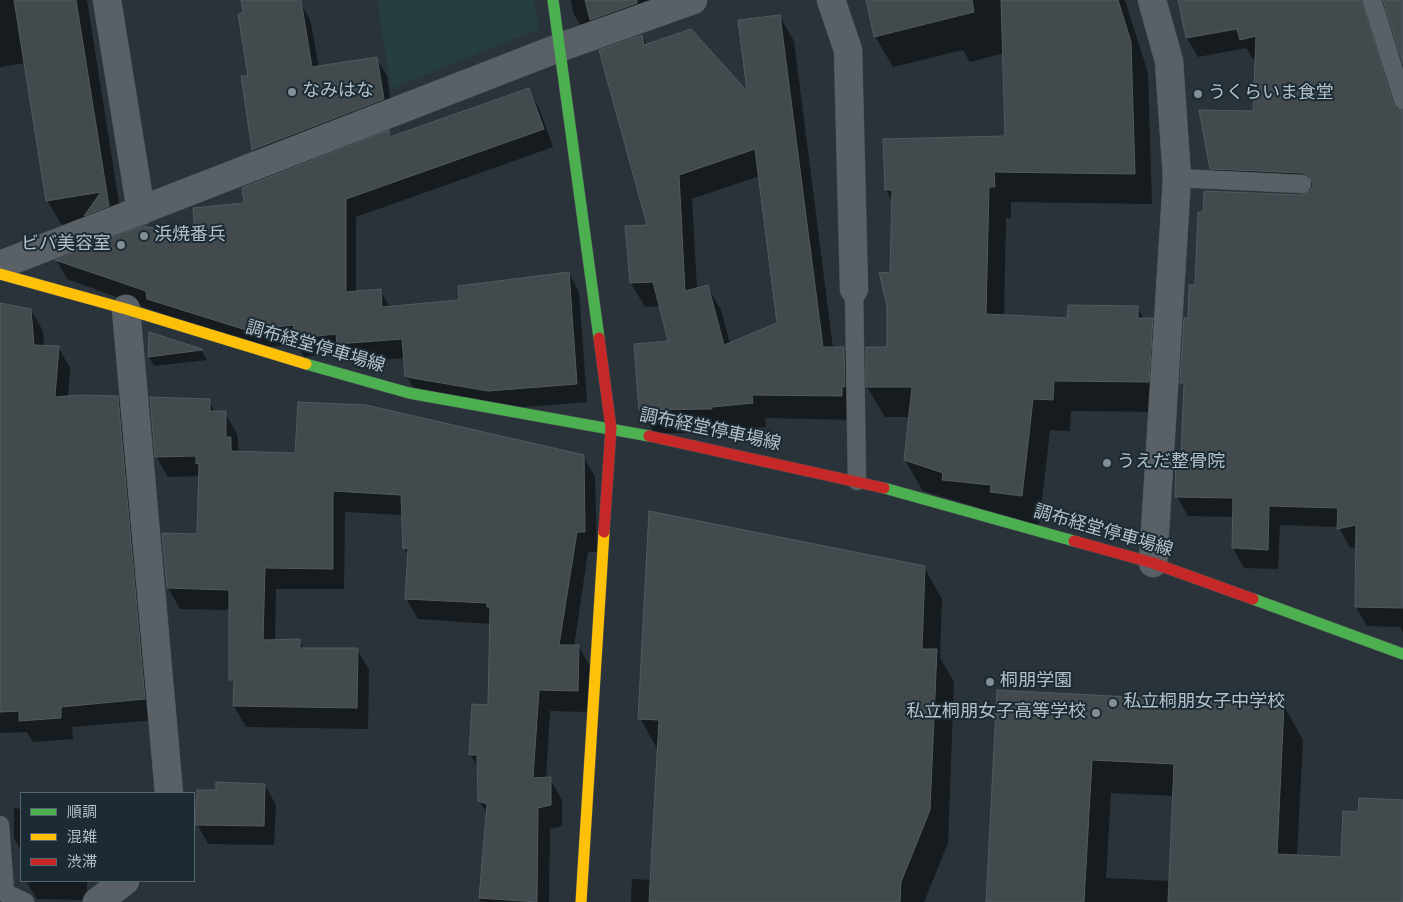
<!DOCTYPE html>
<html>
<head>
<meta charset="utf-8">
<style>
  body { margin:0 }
  #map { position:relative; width:1403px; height:902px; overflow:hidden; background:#293339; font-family:"Source Sans 3","Noto Sans JP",sans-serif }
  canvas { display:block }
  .legend { position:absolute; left:20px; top:792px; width:175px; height:90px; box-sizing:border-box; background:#1c2a34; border:1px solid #586670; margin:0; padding:6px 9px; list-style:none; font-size:15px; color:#b3c0ca }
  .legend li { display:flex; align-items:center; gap:10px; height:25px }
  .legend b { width:25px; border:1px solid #586670 }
</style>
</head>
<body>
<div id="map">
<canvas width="1403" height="902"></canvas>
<ul class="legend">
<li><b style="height:6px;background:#4caf50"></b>順調</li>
<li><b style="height:6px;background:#ffc107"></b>混雑</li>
<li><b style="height:6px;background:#c62828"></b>渋滞</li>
</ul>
</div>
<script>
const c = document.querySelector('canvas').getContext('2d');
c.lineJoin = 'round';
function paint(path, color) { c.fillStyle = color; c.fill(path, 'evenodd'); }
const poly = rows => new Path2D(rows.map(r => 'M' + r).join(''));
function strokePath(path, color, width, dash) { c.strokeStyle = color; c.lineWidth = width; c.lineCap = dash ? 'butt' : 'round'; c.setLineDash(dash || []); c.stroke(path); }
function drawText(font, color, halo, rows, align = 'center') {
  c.font = font + ' "Source Sans 3","Noto Sans JP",sans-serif'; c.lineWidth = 4; c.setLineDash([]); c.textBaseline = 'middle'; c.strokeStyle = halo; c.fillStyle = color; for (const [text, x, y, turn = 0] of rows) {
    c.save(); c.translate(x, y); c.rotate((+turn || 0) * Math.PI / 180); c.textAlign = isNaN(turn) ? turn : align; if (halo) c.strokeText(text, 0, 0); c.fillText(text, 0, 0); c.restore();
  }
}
paint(poly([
  [377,0,534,0,539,29,391,89]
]), '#263e3d');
paint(poly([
  [0,0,87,0,124,235,197,236,246,204,389,132,392,138,528,89,539,108,553,147,356,217,356,292,380,290,390,308,461,301,569,273,579,292,587,402,499,409,417,394,406,375,405,358,349,362,343,352,304,357,297,344,257,348,67,279,57,261,102,244,90,223,63,227,47,200,25,63,0,67],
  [242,0,300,0,311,23,319,68,376,58,387,76,393,117,263,167,253,150,242,77,250,77],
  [571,0,668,0,586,36,573,12],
  [867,0,1125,0,1148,73,1152,204,1011,202,1011,218,1006,218,1004,316,1068,319,1137,307,1144,319,1152,319,1170,350,1166,412,1071,411,1070,431,1050,430,1039,526,923,491,905,460,910,417,885,417,867,387,888,349,893,202,886,190,1007,137,1004,53,970,62,963,50,893,67,875,36],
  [1180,0,1403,0,1403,60,1387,9,1380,9,1372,24,1399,110,1403,111,1403,633,1400,627,1367,626,1356,607,1357,547,1350,548,1339,527,1280,525,1278,569,1244,568,1233,548,1234,517,1188,516,1177,497,1182,457,1185,388,1181,382,1196,287,1302,196,1309,192,1222,188,1211,168,1254,112,1256,58,1253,59,1246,48,1198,57,1187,38],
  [780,17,794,41,833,348,844,348,857,372,855,420,765,418,766,427,725,430,726,433,654,433,640,409,670,342,660,306,645,307,631,283,627,227,649,226,642,36,647,45,749,94],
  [759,176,778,324,730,344,721,310,707,286,697,289,692,199],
  [0,304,31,310,43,331,44,347,58,347,70,368,68,397,117,397,130,419,156,720,72,727,73,739,33,742,27,732,0,733],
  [150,334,201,350,207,360,154,366,149,357],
  [209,401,216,413,225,413,237,434,239,452,583,456,595,477,597,552,588,552,574,646,579,647,591,668,590,712,550,711,546,779,550,779,562,800,562,826,550,829,549,902,480,902,487,814,479,800,479,769,470,754,489,706,491,624,418,619,406,598,409,557,404,548,403,515,345,512,344,589,276,589,275,641,299,640,304,649,357,649,369,670,368,729,246,727,234,706,235,686,231,679,230,610,180,609,168,588,198,535,200,476,168,477,156,456],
  [924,567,942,599,940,658,954,682,948,843,924,902,631,902,632,879,651,880,658,750,640,718],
  [998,692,1284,706,1303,740,1297,856,1342,858,1359,813,1403,801,1403,902,987,902],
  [1111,793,1174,796,1170,881,1106,878],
  [265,785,276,805,274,845,208,844,197,824,217,792],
  [14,808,21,809,21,850,14,838],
  [26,881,87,881,87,900,37,899]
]), '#0007');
const building = poly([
  [14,0,76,0,109,206,84,216,101,192,46,201,14,0],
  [241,0,301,0,312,67,377,57,384,99,252,150,241,76,248,76,238,14,243,13,241,0],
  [585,0,637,0,637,3,590,20,585,0],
  [866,0,972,0,974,12,874,37,866,0],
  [1001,0,1118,0,1131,42,1135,174,994,172,995,187,989,187,986,314,1067,318,1068,305,1138,306,1138,318,1153,318,1149,382,1054,381,1053,400,1033,399,1022,496,990,492,991,485,942,480,943,473,904,460,912,387,866,387,866,347,887,347,887,306,879,272,890,273,892,190,885,190,883,139,1005,136,1001,0],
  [1178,0,1362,0,1393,103,1396,108,1403,110,1403,608,1355,607,1356,525,1337,529,1338,508,1269,506,1268,550,1232,548,1233,498,1175,497,1176,455,1181,455,1184,383,1180,383,1184,318,1188,318,1189,285,1195,285,1198,212,1203,212,1204,191,1301,195,1311,190,1313,184,1308,175,1303,173,1210,169,1199,110,1253,111,1256,36,1240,40,1237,29,1186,38,1178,0],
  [1383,0,1403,0,1403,64,1383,0],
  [780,15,823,347,844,347,845,387,842,387,842,396,752,395,753,403,712,407,712,409,639,410,634,344,668,341,653,282,630,283,625,226,647,225,599,50,642,35,644,45,691,29,747,91,738,20,780,15],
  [755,149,777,323,724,345,708,285,685,291,679,175,755,149],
  [529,88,544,129,346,199,346,292,381,289,382,307,459,300,458,286,569,272,577,384,488,391,412,378,405,376,402,339,337,344,336,334,292,339,294,325,246,330,147,299,146,291,55,260,142,226,195,235,193,208,244,203,242,188,389,130,390,137,529,88],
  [0,303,31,309,34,345,59,346,55,397,80,395,118,396,145,699,61,707,61,718,19,721,19,711,0,712,0,303],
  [149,332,202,349,202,350,148,357,149,332],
  [150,397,210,399,210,411,226,411,226,437,231,437,231,451,295,453,298,402,366,405,584,455,585,532,577,532,559,645,579,645,578,691,539,690,533,778,551,777,551,805,538,808,537,902,479,898,487,804,478,801,477,755,469,755,472,704,488,705,490,607,487,607,487,603,405,599,408,548,403,549,401,495,333,491,333,569,265,568,263,640,300,639,300,648,358,648,357,708,233,706,234,680,229,680,229,590,167,588,162,533,197,534,199,463,196,464,196,456,155,457,150,397],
  [649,511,925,566,922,649,937,649,930,810,901,882,900,902,649,902,659,720,638,719,649,511],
  [997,690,1284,705,1277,854,1341,857,1343,811,1358,812,1359,798,1403,800,1403,902,1168,902,1174,764,1092,760,1084,902,986,902,997,690],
  [216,782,265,784,264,826,195,825,197,790,216,790,216,782]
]);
paint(building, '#424a4e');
strokePath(building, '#515a60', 1);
const lane = poly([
  [1372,0,1403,100],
  [1177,178,1302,184],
  [854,289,857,481],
  [0,825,5,893,25,902]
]);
const street = poly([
  [107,0,141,211],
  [831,0,848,50,854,289],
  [1152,0,1169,61,1177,178,1153,563],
  [0,265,561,47,693,0],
  [126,309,169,793],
  [97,902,125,881]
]);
const fast = poly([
  [553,0,599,338],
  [306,364,409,393,649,436],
  [884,488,1074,541],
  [1253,599,1403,654]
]);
const slow = poly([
  [0,274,126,309,306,364],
  [581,902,604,532]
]);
const jam = poly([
  [599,338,611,428,604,532],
  [649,436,884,488],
  [1074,541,1153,563,1253,599]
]);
strokePath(lane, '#484f53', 19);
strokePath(street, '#484f53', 29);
strokePath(fast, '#484f53', 12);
strokePath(slow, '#484f53', 12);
strokePath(jam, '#484f53', 12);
strokePath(lane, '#5a6166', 18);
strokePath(street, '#5a6166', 28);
strokePath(fast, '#4caf50', 11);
strokePath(slow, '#ffc107', 11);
strokePath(jam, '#c62828', 11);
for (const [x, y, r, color] of [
  [292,92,5,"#838f97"],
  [1198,94,5,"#838f97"],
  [144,236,5,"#838f97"],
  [121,245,5,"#838f97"],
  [1107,463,5,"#838f97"],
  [990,682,5,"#838f97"],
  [1113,703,5,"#838f97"],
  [1096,713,5,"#838f97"]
]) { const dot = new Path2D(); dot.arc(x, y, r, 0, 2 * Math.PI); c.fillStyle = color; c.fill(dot); strokePath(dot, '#1c2a34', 2); }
drawText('18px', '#b3c0ca', '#1c2a34', [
  ["なみはな",302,92],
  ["うくらいま食堂",1208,94],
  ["浜焼番兵",154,236],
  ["ビバ美容室",111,245,"right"],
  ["うえだ整骨院",1117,463],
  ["桐朋学園",1000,682],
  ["私立桐朋女子中学校",1123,703],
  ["私立桐朋女子高等学校",1086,713,"right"]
], 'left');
drawText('18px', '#b3c0ca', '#1c2a34', [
  ["調布経堂停車場線",315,348,16],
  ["調布経堂停車場線",710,431,12],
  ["調布経堂停車場線",1103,532,16]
]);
</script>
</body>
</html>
